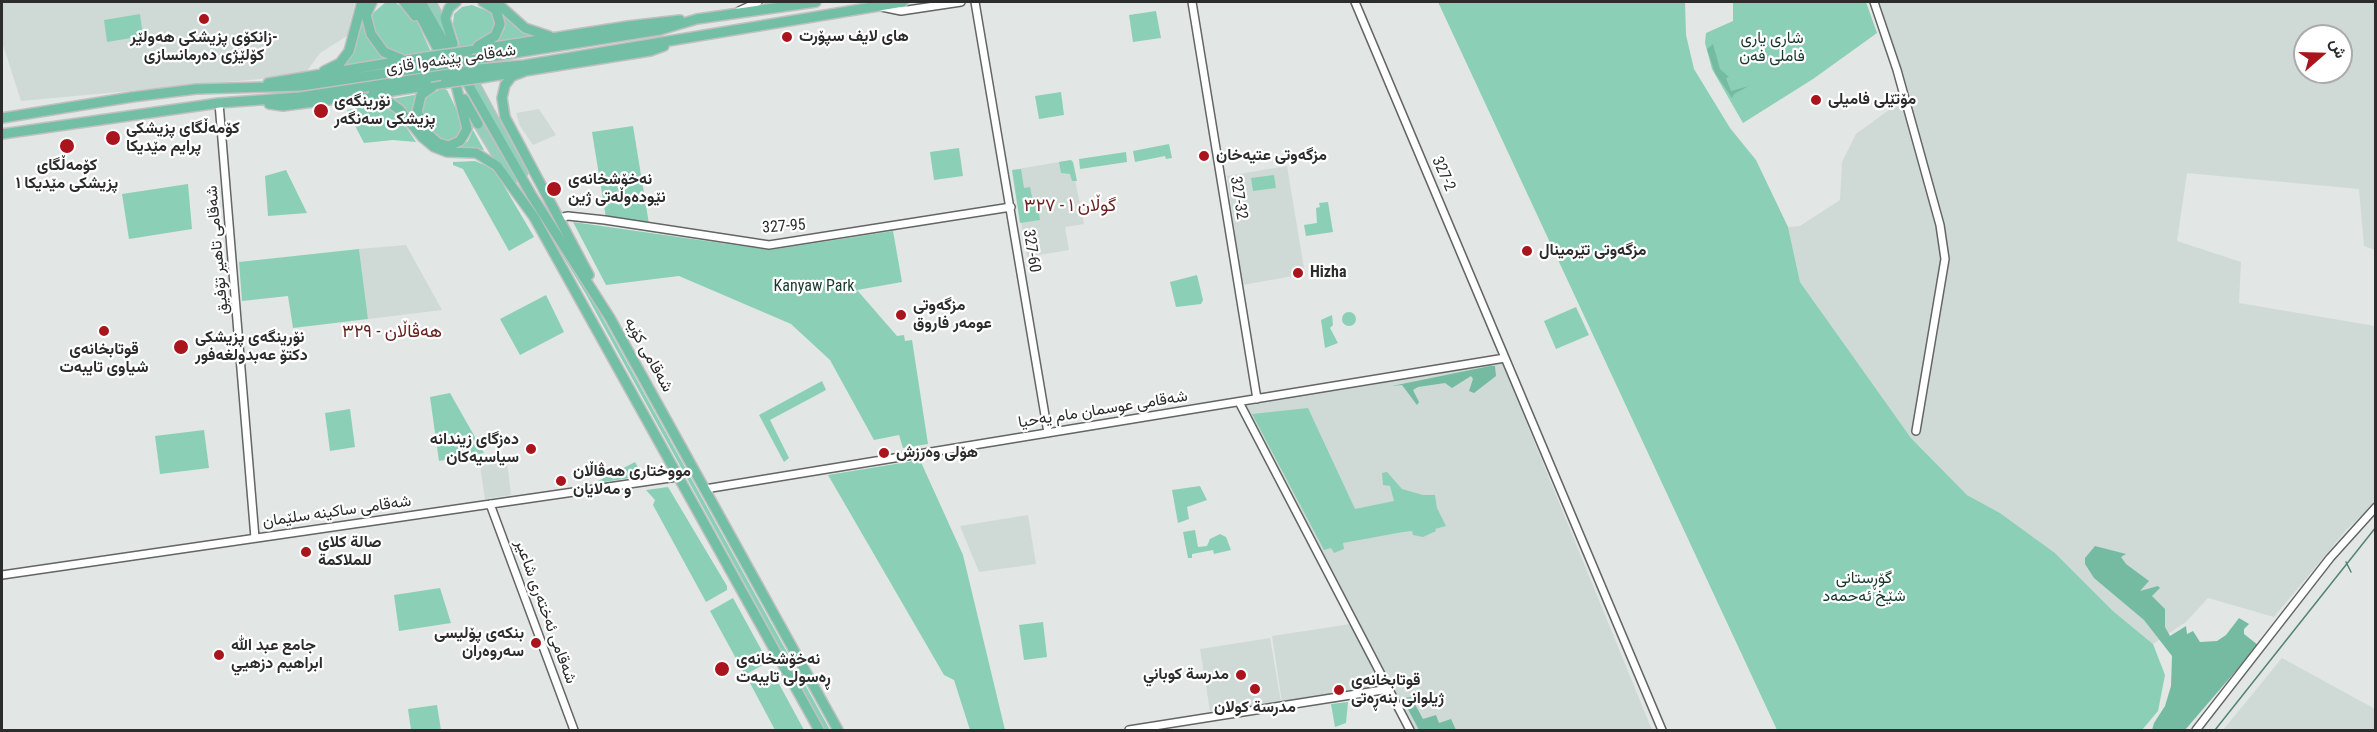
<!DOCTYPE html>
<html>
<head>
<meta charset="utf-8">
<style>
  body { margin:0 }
  #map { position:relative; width:2377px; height:732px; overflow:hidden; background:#e2e6e4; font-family:"Roboto Condensed",Vazirmatn,sans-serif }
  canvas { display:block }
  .frame { position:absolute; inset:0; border:3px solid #2b2c2b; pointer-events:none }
  .north { position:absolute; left:2293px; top:24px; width:60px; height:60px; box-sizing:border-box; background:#fff; border:2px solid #aaabaa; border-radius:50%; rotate:70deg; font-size:16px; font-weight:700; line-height:24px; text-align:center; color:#2b2c2b }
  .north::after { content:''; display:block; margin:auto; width:21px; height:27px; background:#aa151d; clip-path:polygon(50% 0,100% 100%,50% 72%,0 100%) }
</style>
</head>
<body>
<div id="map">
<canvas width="2377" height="732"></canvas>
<div class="frame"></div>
<div class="north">ش</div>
</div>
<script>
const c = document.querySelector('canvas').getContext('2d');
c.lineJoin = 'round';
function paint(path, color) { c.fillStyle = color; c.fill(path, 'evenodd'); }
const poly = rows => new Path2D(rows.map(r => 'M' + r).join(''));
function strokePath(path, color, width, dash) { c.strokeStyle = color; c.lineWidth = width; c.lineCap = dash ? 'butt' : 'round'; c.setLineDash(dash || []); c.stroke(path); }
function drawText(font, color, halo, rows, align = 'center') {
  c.font = font + ' "Roboto Condensed",Vazirmatn,sans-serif'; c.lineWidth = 4.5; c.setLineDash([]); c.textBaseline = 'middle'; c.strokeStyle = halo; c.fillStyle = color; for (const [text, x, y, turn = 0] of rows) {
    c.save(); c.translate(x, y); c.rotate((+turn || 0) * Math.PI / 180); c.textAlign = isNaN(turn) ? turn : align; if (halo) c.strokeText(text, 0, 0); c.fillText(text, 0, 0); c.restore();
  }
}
paint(poly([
  [2,2,355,2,347,36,320,53,304,75,21,101,2,42],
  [1879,2,2375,2,2375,250,2364,246,2359,189,2187,173,2177,241,2241,262,2239,303,2375,326,2375,504,2347,529,2274,617,2208,598,2186,622,2153,644,2113,611,2055,553,2000,513,1967,495,1911,438,1800,282,1788,227,1800,226,1840,200,1842,162,1856,134,1908,96],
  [2305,36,2341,36,2341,72,2305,72],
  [539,109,556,135,533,145,520,126,516,113],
  [1071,160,1084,224,1065,227,1069,250,1027,257,1012,170],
  [1287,166,1305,274,1242,285,1227,176],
  [406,245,442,310,368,319,359,249],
  [1502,363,1652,730,1415,730,1246,406],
  [507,462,511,495,485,499,480,466],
  [1028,515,1036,564,979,572,960,526],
  [1351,624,1381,686,1282,702,1272,636],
  [1270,638,1281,702,1210,711,1200,649],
  [2282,658,2375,709,2375,730,2223,730]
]), '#cfdad6');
paint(poly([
  [386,2,395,2,416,19,431,52,400,56,383,48,374,37,371,20,373,13],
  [1438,2,1685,2,1686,35,1694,69,1730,128,1756,160,1788,227,1800,282,1911,438,1967,495,2000,513,2055,553,2113,611,2153,644,2165,675,2158,711,2142,730,1777,730],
  [1733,2,1866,2,1877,33,1813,79,1743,123,1712,69,1705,43,1706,33,1733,21],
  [472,5,493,13,496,20,493,32,475,46,461,49,453,24,454,14,462,7],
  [1156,11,1161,38,1133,42,1129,15],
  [502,12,519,28,533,38,496,43,505,28],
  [140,14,143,36,107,42,104,20],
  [363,20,371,41,386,60,343,67,354,53],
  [442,88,447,90,463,123,458,138,448,142,433,134,421,110,424,98],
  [1061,92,1064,115,1039,119,1035,96],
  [419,94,413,108,417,124,392,99],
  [369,106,382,106,397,113,416,142,393,140,364,143,347,110],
  [633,126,649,224,606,218,592,132],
  [473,130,484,150,460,147,468,141],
  [1169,144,1172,158,1166,159,1165,156,1135,162,1133,151],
  [959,148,963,176,934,180,930,152],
  [1126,152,1127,162,1080,169,1079,159],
  [1071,160,1073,162,1077,181,1072,181,1070,174,1061,173,1059,162],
  [475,161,494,169,534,237,509,251,463,169,453,165,453,162],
  [1021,169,1024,188,1030,187,1032,197,1037,197,1040,220,1020,223,1012,170],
  [286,170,307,213,268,216,265,176],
  [1274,175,1276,188,1253,191,1251,178],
  [188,184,192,229,129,239,122,194],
  [1328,202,1333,232,1306,236,1304,225,1317,223,1316,208,1320,207,1319,203],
  [573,222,770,250,893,231,902,282,857,290,897,336,904,335,905,341,912,340,928,444,903,448,899,435,874,440,830,360,791,324,679,276,606,285],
  [543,223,590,295,830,730,825,730,587,296],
  [359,249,368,319,293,328,288,296,242,301,239,262],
  [1197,275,1203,300,1201,304,1176,307,1170,282],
  [546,295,564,332,520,355,500,319],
  [1576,307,1589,335,1556,349,1544,321],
  '1342 319a7 7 0 1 1 14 0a7 7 0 1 1-14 0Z',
  [1332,315,1333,325,1330,328,1338,343,1325,348,1321,320],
  [822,381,826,390,770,420,789,458,784,462,759,415],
  [450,393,484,453,439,461,430,397],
  [1308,408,1355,509,1394,501,1390,486,1383,485,1382,473,1387,472,1402,489,1423,495,1435,495,1437,508,1446,526,1435,529,1436,531,1423,537,1413,535,1412,531,1403,532,1343,543,1344,549,1334,553,1331,548,1324,550,1252,414],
  [350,409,355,447,330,451,325,413],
  [204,430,209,468,160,474,155,436],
  [920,460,963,555,1005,730,970,730,954,680,944,675,828,475],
  [635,462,643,476,597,483,598,481],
  [1200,486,1207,500,1187,507,1189,519,1178,523,1172,490],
  [668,487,727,586,727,590,706,602,653,505,655,500,646,490],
  [1195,530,1198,547,1207,546,1210,539,1220,534,1226,537,1231,550,1214,554,1213,550,1192,554,1192,558,1188,558,1183,532],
  [440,588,451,623,399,631,394,595],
  [733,598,768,662,745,675,710,611],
  [1043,622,1047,657,1024,660,1019,625],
  [772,671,804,730,775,730,750,683],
  [1348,702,1346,723,1335,727,1331,704],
  [437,705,441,730,411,730,408,709]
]), '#8bd0b6');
paint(poly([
  [1713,44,1720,69,1729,77,1726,78,1731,91,1749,86,1734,94,1732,98,1715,73,1707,49],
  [1490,366,1495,366,1496,376,1474,393,1469,391,1473,379,1471,376,1452,388,1445,383,1418,387,1413,390,1419,402,1417,405,1402,385,1392,386],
  [2095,546,2126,554,2121,557,2126,564,2149,581,2140,591,2158,586,2160,588,2152,596,2165,609,2165,627,2170,636,2186,626,2187,634,2193,631,2200,642,2217,641,2226,635,2239,618,2249,624,2244,629,2244,634,2258,645,2185,730,2152,730,2154,723,2165,706,2171,686,2172,656,2144,620,2094,578,2085,564,2085,558],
  [1411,697,1423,719,1436,715,1439,723,1451,719,1456,730,1419,730,1402,698]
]), '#75bba2');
strokePath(poly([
  [2346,562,2351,572],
  [2215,730,2376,527]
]), '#538472', 1.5);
const tertiary = poly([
  [975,2,1048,433],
  [1192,2,1257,399],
  [1355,2,1662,730],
  [1874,2,1897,70,1940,225,1945,259,1916,431],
  [877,6,901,11,961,2],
  [739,11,758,2],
  [219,103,255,538],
  [558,218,568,216,605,220,769,245,1011,207],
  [1239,402,1410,730],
  [705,489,1505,358],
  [490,504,574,730],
  [2,575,677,477],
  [1129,730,1389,689],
  [2196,730,2330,558,2376,507]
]);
const primary = poly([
  [431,2,446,30],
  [455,47,523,173],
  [478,124,512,180]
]);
const trunk = poly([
  [372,2,366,15,371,34,384,52,401,59],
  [404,2,415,16],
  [413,2,444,61],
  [421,2,532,196,610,318,838,730],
  [496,2,525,28,549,36],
  [453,44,445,18,449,8,456,2],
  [478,46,495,36,500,24,496,10,483,2],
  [469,51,628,26,680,20],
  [477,59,660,30,697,19,816,2],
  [479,69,524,65,903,2],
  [324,71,340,63,349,51,362,2],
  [523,72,512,76,505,85,502,98,505,117,589,275],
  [481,78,650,51,664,46],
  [268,83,426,57],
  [432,87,421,95,417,112,429,135,438,143,449,146,460,141,467,129,456,85],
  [373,94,445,83],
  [355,97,386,100,400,110,422,137,434,147,447,152,476,153,497,166,534,217,819,730],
  [464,99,478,124],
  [269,104,283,106,359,96],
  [2,118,132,97,196,89,301,86,428,67],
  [2,134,219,103,300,97,430,77]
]);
strokePath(tertiary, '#636665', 10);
strokePath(primary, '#bfc0bf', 11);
strokePath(trunk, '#bfc0bf', 12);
strokePath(tertiary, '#fff', 7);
strokePath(primary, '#95cfbc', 8);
strokePath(trunk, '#72bfa6', 9);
const trunkBridge = poly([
  [426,57,469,51],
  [428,67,477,59],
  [430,77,479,69],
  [445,83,481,78]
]);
strokePath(trunkBridge, '#bfc0bf', 12, []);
strokePath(trunkBridge, '#72bfa6', 9);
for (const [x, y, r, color] of [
  [204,19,6,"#aa151d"],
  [787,37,6,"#aa151d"],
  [1816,100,6,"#aa151d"],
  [321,111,8,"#aa151d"],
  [113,138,8,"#aa151d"],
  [67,146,8,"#aa151d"],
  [1204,156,6,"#aa151d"],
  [554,189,8,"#aa151d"],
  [1527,251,6,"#aa151d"],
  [1298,273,6,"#aa151d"],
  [901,315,6,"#aa151d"],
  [104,331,6,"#aa151d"],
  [181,347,8,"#aa151d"],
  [531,449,6,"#aa151d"],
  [884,453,6,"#aa151d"],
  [561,481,6,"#aa151d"],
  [306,552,6,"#aa151d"],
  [536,643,6,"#aa151d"],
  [219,655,6,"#aa151d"],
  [722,669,8,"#aa151d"],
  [1241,675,6,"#aa151d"],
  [1255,689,6,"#aa151d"],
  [1339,690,6,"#aa151d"]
]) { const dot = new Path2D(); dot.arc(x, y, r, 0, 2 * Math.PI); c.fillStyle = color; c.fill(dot); strokePath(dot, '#fff', 2); }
drawText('bold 16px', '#2b2c2b', '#fff', [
  ["های لایف سپۆرت",799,37],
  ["زانکۆی پزیشکی هەولێر-",204,38,"center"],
  ["کۆلێژی دەرمانسازی",204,56,"center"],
  ["مۆتێلی فامیلی",1828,100],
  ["نۆرینگەی",334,102],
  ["پزیشکی سەنگەر",334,120],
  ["کۆمەڵگای پزیشکی",126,129],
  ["پرایم مێدیکا",126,147],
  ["مزگەوتی عتیەخان",1216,156],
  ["کۆمەڵگای",67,166,"center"],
  ["پزیشکی مێدیکا ١",67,184,"center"],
  ["نەخۆشخانەی",568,180],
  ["نێودەوڵەتی ژین",568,198],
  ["مزگەوتی تێرمینال",1539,251],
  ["Hizha",1310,273],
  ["مزگەوتی",913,306],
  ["عومەر فاروق",913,324],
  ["نۆرینگەی پزیشکی",195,338],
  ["دکتۆ عەبدولغەفور",195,356],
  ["قوتابخانەی",104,350,"center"],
  ["شیاوی تایبەت",104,368,"center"],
  ["دەزگای زیندانە",519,440,"right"],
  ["سیاسیەکان",519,458,"right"],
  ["هۆلی وەرزش",896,453],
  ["مووختاری ھەڤاڵان",573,472],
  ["و مەلایان",573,490],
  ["صالة كلاي",318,543],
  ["للملاكمة",318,561],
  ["بنکەی پۆلیسی",524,634,"right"],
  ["سەروەران",524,652,"right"],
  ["جامع عبد الله",231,646],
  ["ابراهيم دزهيي",231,664],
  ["نەخۆشخانەی",736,660],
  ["ڕەسولی تایبەت",736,678],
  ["مدرسة كوباني",1229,675,"right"],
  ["قوتابخانەی",1351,681],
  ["ژیلوانی بنەڕەتی",1351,699],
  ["مدرسة كولان",1255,708,"center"]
], 'left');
drawText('16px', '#17382d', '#fff', [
  ["شاری یاری",1772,39],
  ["فاملی فەن",1772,57],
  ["Kanyaw Park",814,287],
  ["گۆڕستانی",1864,579],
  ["شێخ ئەحمەد",1864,597]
]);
drawText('16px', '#2b2c2b', '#fff', [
  ["شەقامی پێشەوا قازی",451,60,-8],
  ["327-2",1443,174,66],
  ["327-32",1238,198,81],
  ["327-95",784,227,-4],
  ["شەقامی تاهیر تۆفیق",218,250,-95],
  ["327-60",1031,251,81],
  ["شەقامی کۆیە",648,355,61],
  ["شەقامی عوسمان مام یەحیا",1103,410,-9],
  ["شەقامی ساکینە سلێمان",337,512,-8],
  ["شەقامی ئەختەری شاعیر",545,612,70]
]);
drawText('18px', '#682320', '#fff', [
  ["گوڵان ١ - ٣٢٧",1070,206],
  ["هەڤاڵان - ٣٢٩",392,332]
]);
</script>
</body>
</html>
